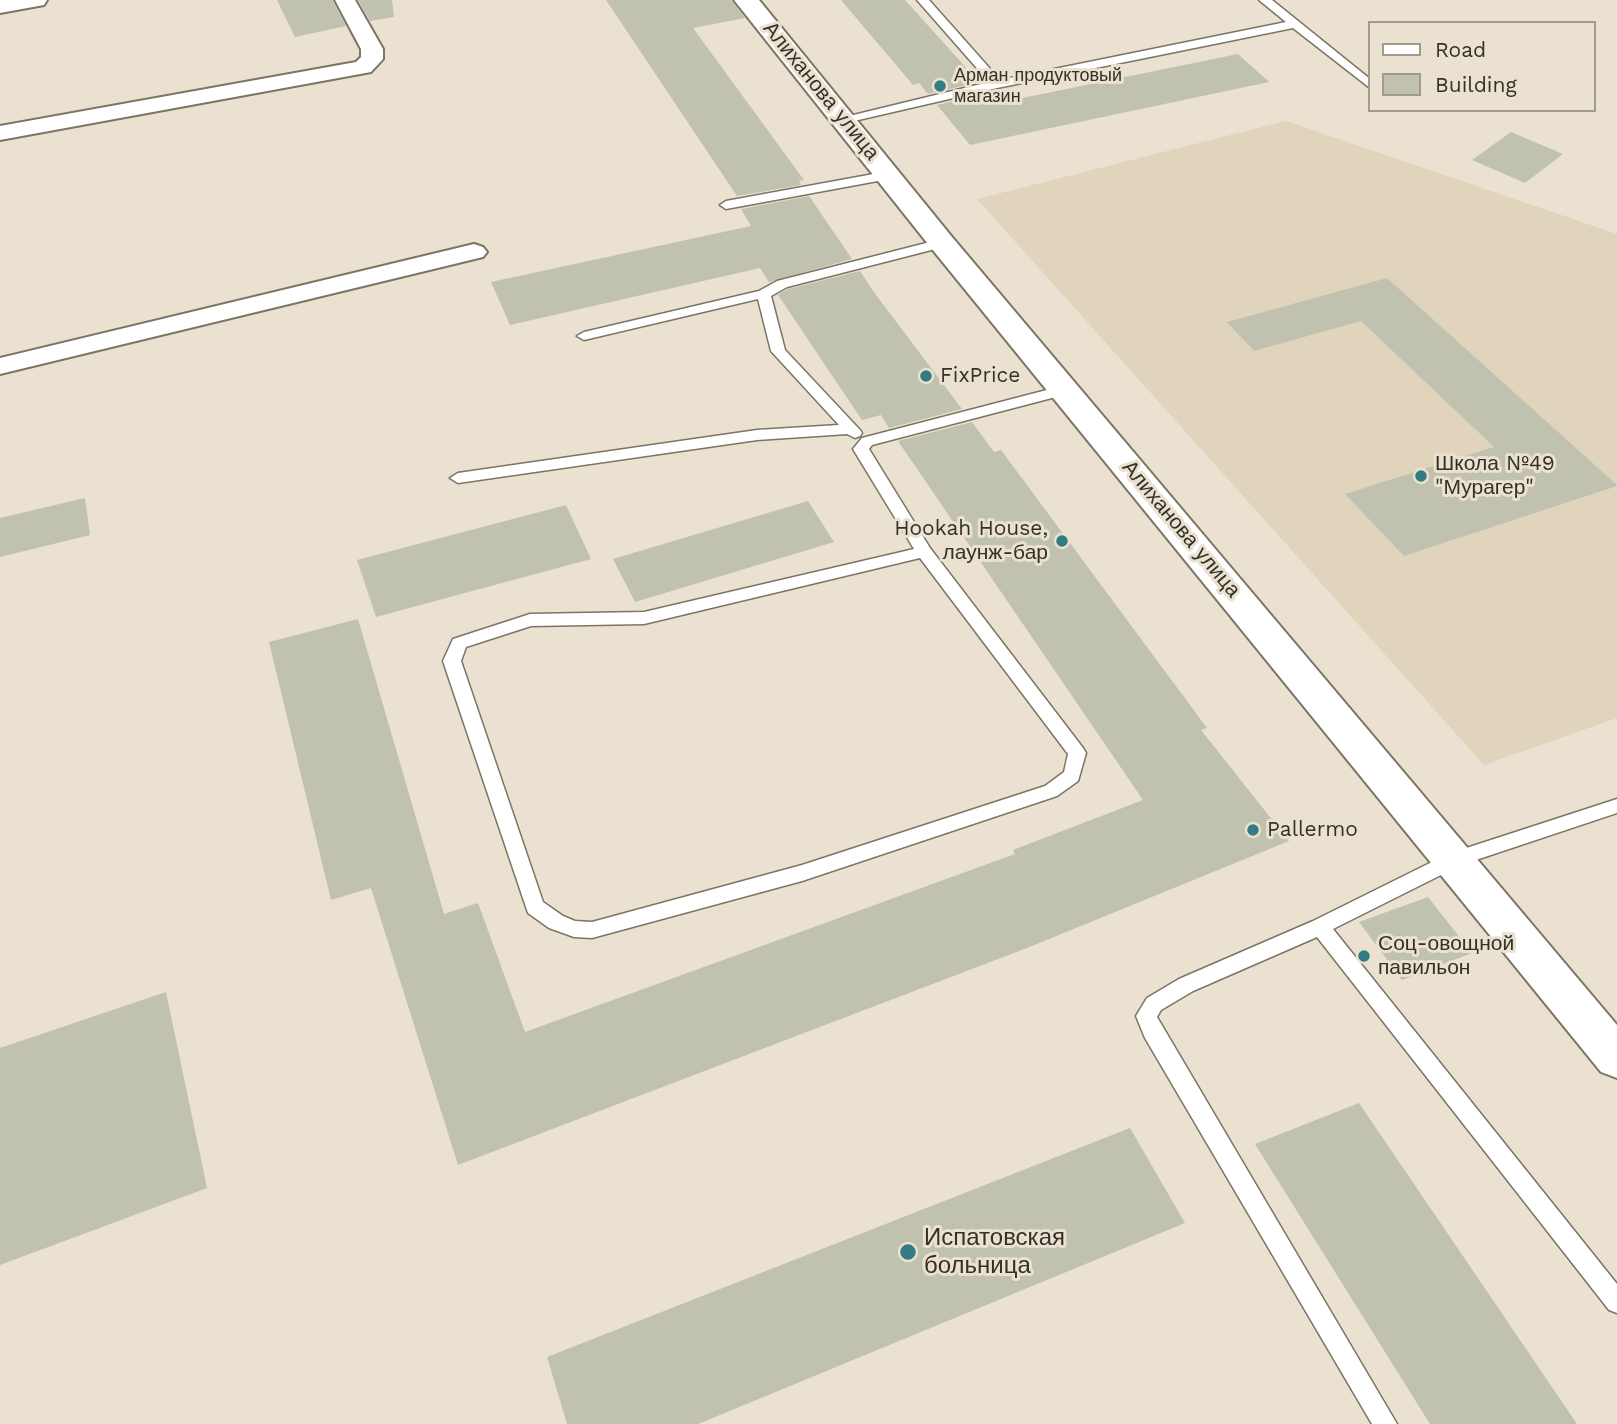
<!DOCTYPE html>
<html>
<head>
<meta charset="utf-8">
<style>
  body { margin:0 }
  #map { position:relative; width:1617px; height:1424px; overflow:hidden; background:#eae1d0; font-family:"Work Sans",sans-serif }
  canvas { display:block }
  .legend { position:absolute; left:1368px; top:21px; width:228px; height:91px; box-sizing:border-box; background:#eae1d0; border:2px solid #a19b8e; margin:0; padding:9px 12px; list-style:none; font-size:21px; color:#34312a }
  .legend li { display:flex; align-items:center; gap:14px; height:35px }
  .legend b { width:35px; border:2px solid #a19b8e }
</style>
</head>
<body>
<div id="map">
<canvas width="1617" height="1424"></canvas>
<ul class="legend">
<li><b style="height:9px;background:#fff"></b>Road</li>
<li><b style="height:19px;background:#c1c1af"></b>Building</li>
</ul>
</div>
<script>
const c = document.querySelector('canvas').getContext('2d');
c.lineJoin = 'round';
function paint(path, color) { c.fillStyle = color; c.fill(path, 'evenodd'); }
const poly = rows => new Path2D(rows.map(r => 'M' + r).join(''));
function strokePath(path, color, width, dash) { c.strokeStyle = color; c.lineWidth = width; c.lineCap = dash ? 'butt' : 'round'; c.setLineDash(dash || []); c.stroke(path); }
function drawText(font, color, halo, rows, align = 'center') {
  c.font = font + ' "Work Sans",sans-serif'; c.lineWidth = 6; c.setLineDash([]); c.textBaseline = 'middle'; c.strokeStyle = halo; c.fillStyle = color; for (const [text, x, y, turn = 0] of rows) {
    c.save(); c.translate(x, y); c.rotate((+turn || 0) * Math.PI / 180); c.textAlign = isNaN(turn) ? turn : align; if (halo) c.strokeText(text, 0, 0); c.fillText(text, 0, 0); c.restore();
  }
}
paint(poly([
  [1286,121,1617,234,1617,718,1484,765,977,199]
]), '#e1d4bd');
paint(poly([
  [277,0,332,0,346,26,295,37],
  [358,0,392,0,394,17,370,21],
  [606,0,731,0,745,18,693,28,804,180,799,181,801,185,737,196],
  [841,0,905,0,979,82,928,94,919,83,913,85],
  [1238,54,1269,82,970,145,937,105,989,93,998,103],
  [1511,132,1563,154,1525,183,1472,160],
  [809,196,852,259,769,282,760,268,510,325,491,282,751,226,741,209],
  [860,271,873,291,962,409,889,428,881,415,862,420,778,295,788,289],
  [1387,278,1617,485,1617,486,1404,556,1345,494,1494,447,1361,321,1254,351,1227,322],
  [972,422,994,452,1001,450,1207,728,1201,730,1289,841,1027,948,458,1165,371,888,331,900,269,642,358,619,444,914,478,903,525,1032,1015,854,1013,850,1143,800,898,441],
  [85,498,90,535,0,557,0,518],
  [808,501,834,542,635,602,613,559],
  [566,505,591,559,376,617,357,560],
  [1428,897,1472,953,1402,980,1359,922],
  [166,992,207,1188,0,1265,0,1048],
  [1359,1103,1577,1424,1430,1424,1255,1144],
  [1130,1128,1185,1223,698,1424,567,1424,547,1357]
]), '#c1c1af');
const lane = poly([
  [917,0,929,0,1000,80,1286,22,1259,0,1272,0,1370,79,1370,88,1293,28,997,88,841,124,841,118,989,82,917,0],
  [890,171,896,175,894,178,726,209,720,205,726,201,890,171],
  [942,239,947,240,947,246,787,287,771,296,785,350,860,430,862,433,860,436,855,438,847,434,757,440,458,483,450,478,458,473,757,430,839,425,771,351,758,299,584,340,577,336,584,332,759,291,777,281,942,239],
  [1066,385,1073,390,1071,393,872,445,869,449,930,548,1083,748,1086,753,1078,781,1057,796,802,881,592,938,574,937,549,928,528,913,443,661,453,639,530,614,644,612,914,549,853,449,862,438,1066,385],
  [920,558,1068,754,1064,772,1045,786,802,865,592,922,575,921,563,916,543,902,461,661,466,647,531,626,644,624,920,558],
  [1617,799,1617,813,1461,865,1333,929,1617,1284,1617,1313,1609,1310,1317,937,1193,991,1161,1010,1157,1017,1397,1424,1372,1424,1145,1038,1136,1016,1147,998,1179,979,1313,921,1448,854,1617,799]
]);
const street = poly([
  [335,0,355,0,383,49,383,59,371,72,0,140,0,126,356,62,361,57,361,49,335,0],
  [474,244,483,247,487,252,483,257,0,374,0,358,474,244]
]);
const secondary = poly([
  [0,0,47,0,44,5,0,13,0,0],
  [734,0,759,0,952,237,1617,1025,1617,1078,1601,1072,932,249,734,0]
]);
strokePath(lane, '#7c7464', 3);
strokePath(street, '#7c7464', 4);
strokePath(secondary, '#7c7464', 4);
paint(lane, '#fff');
paint(street, '#fff');
paint(secondary, '#fff');
for (const [x, y, r, color] of [
  [940,86,7,"#347c83"],
  [926,376,7,"#347c83"],
  [1421,476,7,"#347c83"],
  [1062,541,7,"#347c83"],
  [1253,830,7,"#347c83"],
  [1364,956,7,"#347c83"],
  [908,1252,9,"#347c83"]
]) { const dot = new Path2D(); dot.arc(x, y, r, 0, 2 * Math.PI); c.fillStyle = color; c.fill(dot); strokePath(dot, '#eae1d0', 2.5); }
drawText('18px', '#34312a', '#eae1d0', [
  ["Арман продуктовый",954,76],
  ["магазин",954,97]
], 'left');
drawText('21px', '#34312a', '#eae1d0', [
  ["Алиханова улица",821,91,51],
  ["Алиханова улица",1181,529,50]
]);
drawText('21px', '#34312a', '#eae1d0', [
  ["FixPrice",940,376],
  ["Школа №49",1435,464],
  ["\"Мурагер\"",1435,488],
  ["Hookah House,",1048,529,"right"],
  ["лаунж-бар",1048,553,"right"],
  ["Pallermo",1267,830],
  ["Соц-овощной",1378,944],
  ["павильон",1378,968]
], 'left');
drawText('24px', '#34312a', '#eae1d0', [
  ["Испатовская",924,1238],
  ["больница",924,1266]
], 'left');
</script>
</body>
</html>
